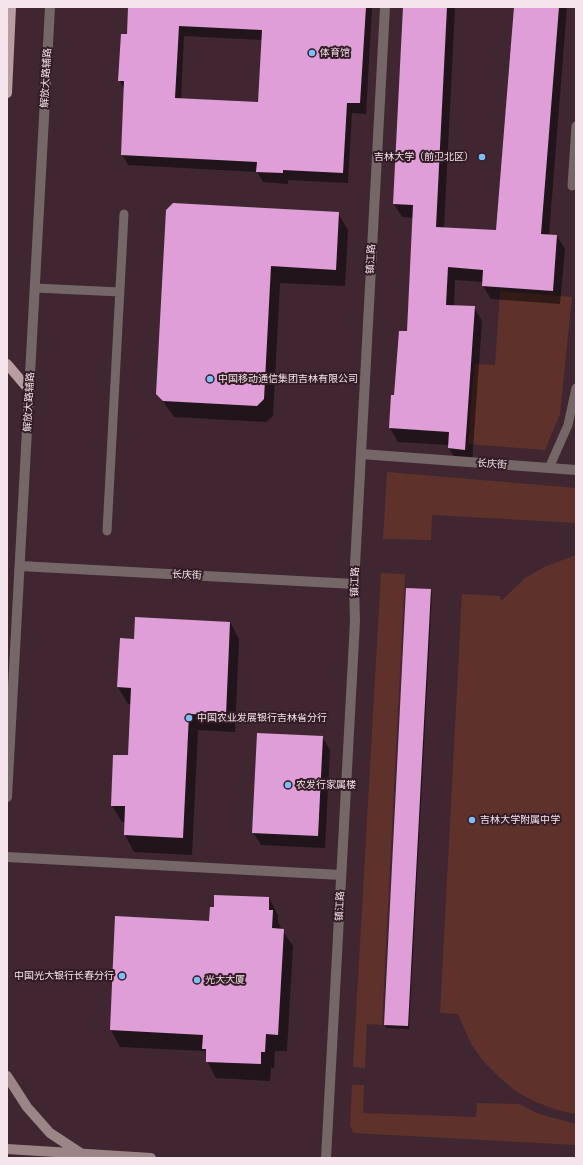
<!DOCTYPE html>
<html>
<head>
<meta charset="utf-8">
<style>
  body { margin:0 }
  #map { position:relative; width:583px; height:1165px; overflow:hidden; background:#3f2631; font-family:"Playfair Display",serif }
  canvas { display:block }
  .frame { position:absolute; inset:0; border:8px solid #f5e4eb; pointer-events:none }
</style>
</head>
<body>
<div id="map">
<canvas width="583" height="1165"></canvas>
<div class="frame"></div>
</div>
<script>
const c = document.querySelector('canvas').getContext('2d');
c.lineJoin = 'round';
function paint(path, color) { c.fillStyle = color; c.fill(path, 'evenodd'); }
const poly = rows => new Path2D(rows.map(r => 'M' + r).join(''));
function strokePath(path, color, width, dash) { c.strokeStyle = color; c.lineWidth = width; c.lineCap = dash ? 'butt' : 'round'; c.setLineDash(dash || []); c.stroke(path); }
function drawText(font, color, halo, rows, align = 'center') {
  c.font = font + ' "Playfair Display","Noto Sans SC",serif'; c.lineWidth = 4; c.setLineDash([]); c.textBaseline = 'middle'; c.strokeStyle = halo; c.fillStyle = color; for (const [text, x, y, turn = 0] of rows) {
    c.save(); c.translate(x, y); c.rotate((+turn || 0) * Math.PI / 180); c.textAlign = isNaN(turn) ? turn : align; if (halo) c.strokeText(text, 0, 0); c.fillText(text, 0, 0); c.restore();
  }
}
paint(poly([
  [500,291,572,297,560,414,545,450,468,444,474,364,495,365],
  [387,472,576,488,576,523,432,515,431,540,383,539],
  [576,555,576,1114,557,1110,536,1102,517,1092,500,1078,484,1062,471,1044,458,1014,440,1013,462,594,500,596,501,601,525,578,544,567],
  [381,573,405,574,382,1025,367,1024,365,1068,353,1067],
  [352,1085,364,1085,363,1113,476,1117,477,1103,519,1104,539,1114,576,1124,576,1145,353,1133,350,1125]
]), '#5e322a');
paint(poly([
  [129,7,372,7,366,114,352,113,348,183,288,180,288,184,263,182,257,172,128,165,122,154,125,90,119,80,128,35],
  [184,36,262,40,259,103,181,99],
  [404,7,455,7,444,228,497,231,515,7,567,7,549,235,557,236,565,249,560,304,491,299,483,286,483,282,455,280,454,306,474,307,482,321,472,463,457,462,449,448,449,445,398,442,390,428,392,396,395,396,408,332,414,218,402,217,394,204],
  [167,210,338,213,348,230,345,286,280,283,273,416,266,422,174,417,158,394],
  [430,590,432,593,409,1029,386,1028,385,1025],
  [230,622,239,639,235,732,198,730,192,855,134,852,125,835,125,822,122,822,112,806,129,757,132,704,128,704,118,687,121,639,135,640],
  [322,737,330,750,325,848,261,845,253,832],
  [269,898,278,915,278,922,282,930,293,946,287,1051,275,1051,274,1068,271,1068,270,1081,216,1078,207,1061,205,1051,120,1047,111,1030,116,917,210,922]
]), '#0007');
paint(poly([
  [128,7,366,7,360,103,347,103,343,173,283,170,283,173,256,172,257,162,121,155,124,81,118,81,121,34,127,34],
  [179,26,262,30,258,102,175,98],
  [403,7,447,7,436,227,496,230,514,7,559,7,541,234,557,235,553,291,482,286,483,270,448,267,446,305,475,306,465,450,448,448,449,432,389,428,391,395,394,395,399,331,407,331,413,205,393,204],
  [173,203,339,212,336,270,271,266,264,399,257,406,163,401,156,394,166,210],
  [406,588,431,589,408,1026,384,1025],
  [135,617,230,622,226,715,189,714,183,838,124,835,125,806,111,806,113,755,128,755,131,688,117,687,120,638,134,639],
  [257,733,323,736,318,836,252,833],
  [214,895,269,897,269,910,273,910,272,928,284,929,278,1035,266,1034,265,1052,261,1052,261,1064,206,1062,206,1049,202,1049,203,1035,110,1030,115,916,209,921,210,907,214,907]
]), '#df9ed8');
strokePath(poly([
  [572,186,576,126],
  [35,288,120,292],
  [549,468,568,425,576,388],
  [107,531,124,214]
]), '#756668', 9);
strokePath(poly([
  [361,454,576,470],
  [20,566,354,584],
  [7,857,341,875]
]), '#756668', 10);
strokePath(poly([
  [7,797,50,7],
  [326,1158,355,621,354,584,385,7]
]), '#756668', 10);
strokePath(poly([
  [7,1076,27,1107,50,1133,82,1154],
  [7,1149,151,1158]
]), '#9c8587', 10);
strokePath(poly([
  [7,93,11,7],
  [7,364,30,391]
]), '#ba9da0', 10);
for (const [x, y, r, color] of [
  [312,53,4,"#7fbdfa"],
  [482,157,4,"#7fbdfa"],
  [210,379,4,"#7fbdfa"],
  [189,718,4,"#7fbdfa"],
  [288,785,4,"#7fbdfa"],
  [472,820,4,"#7fbdfa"],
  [122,976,4,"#7fbdfa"],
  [197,980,4,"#7fbdfa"]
]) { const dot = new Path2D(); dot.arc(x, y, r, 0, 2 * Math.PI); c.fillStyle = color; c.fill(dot); strokePath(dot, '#341c27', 1.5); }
drawText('10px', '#f5e4eb', '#341c27', [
  ["体育馆",320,53],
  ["吉林大学（前卫北区）",474,157,"right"],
  ["中国移动通信集团吉林有限公司",218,379],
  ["中国农业发展银行吉林省分行",197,718],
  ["农发行家属楼",296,785],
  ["吉林大学附属中学",480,820],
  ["中国光大银行长春分行",114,976,"right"],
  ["光大大厦",205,980]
], 'left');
drawText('10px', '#f5e4eb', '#341c27', [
  ["解放大路辅路",46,78,-87],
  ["镇江路",371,259,-87],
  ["解放大路辅路",29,402,-87],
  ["长庆街",492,464,4],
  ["长庆街",187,575,3],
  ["镇江路",355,582,-89],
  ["镇江路",340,906,-87]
]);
</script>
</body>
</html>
